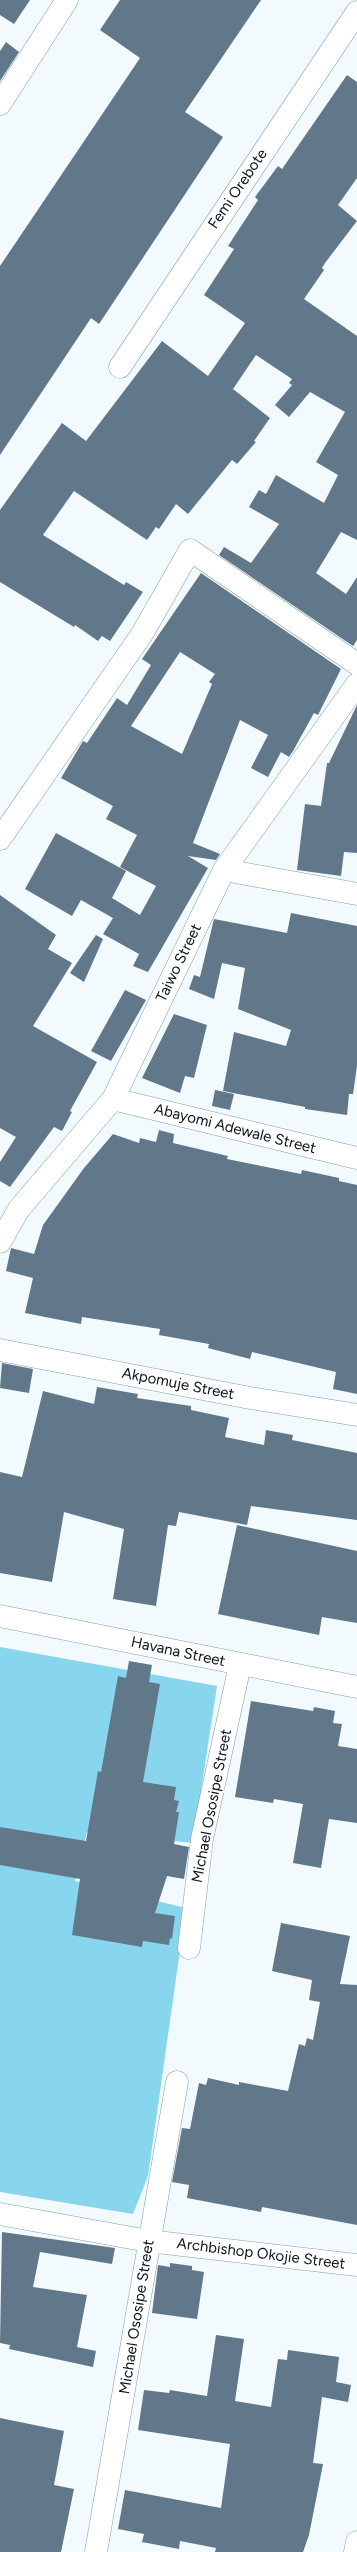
<!DOCTYPE html>
<html>
<head>
<meta charset="utf-8">
<style>
  body { margin:0 }
  canvas { display:block; background:#f3fafd }
</style>
</head>
<body>
<canvas width="357" height="2552"></canvas>
<script>
const c = document.querySelector('canvas').getContext('2d');
c.lineJoin = 'round';
function paint(path, color) { c.fillStyle = color; c.fill(path, 'evenodd'); }
const poly = rows => new Path2D(rows.map(r => 'M' + r).join(''));
function strokePath(path, color, width, dash) { c.strokeStyle = color; c.lineWidth = width; c.lineCap = dash ? 'butt' : 'round'; c.setLineDash(dash || []); c.stroke(path); }
function drawText(font, color, halo, rows, align = 'center') {
  c.font = font + ' Figtree,sans-serif'; c.lineWidth = 4; c.setLineDash([]); c.textBaseline = 'middle'; c.strokeStyle = halo; c.fillStyle = color; for (const [text, x, y, turn = 0] of rows) {
    c.save(); c.translate(x, y); c.rotate((+turn || 0) * Math.PI / 180); c.textAlign = isNaN(turn) ? turn : align; if (halo) c.strokeText(text, 0, 0); c.fillText(text, 0, 0); c.restore();
  }
}
paint(poly([
  [0,1647,217,1686,193,1843,87,1832,75,1881,186,1908,148,2176,133,2214,0,2192]
]), '#88d5ee');
paint(poly([
  [0,0,30,0,14,24,0,15],
  [120,0,261,0,185,112,223,137,99,324,91,318,0,455,0,266,140,58,100,30],
  [6,42,19,52,0,81,0,51],
  [347,75,357,82,357,178,338,205,357,221,325,263,322,268,324,270,304,299,357,336,357,540,341,532,316,573,346,594,357,577,357,640,353,646,219,555,224,547,251,563,279,524,249,507,259,490,266,494,276,475,324,503,338,475,316,462,345,412,310,392,289,417,275,405,292,385,289,383,292,379,256,355,233,389,270,418,254,441,256,442,237,464,232,460,188,514,176,504,159,529,156,527,147,540,74,491,43,535,124,585,126,582,143,592,110,641,102,636,98,641,75,625,74,627,0,582,0,510,62,423,86,441,162,341,208,376,245,323,204,295,234,249,228,246,258,200,255,197,278,166,282,169],
  [201,573,341,669,318,715,314,713,293,751,289,757,281,752,268,777,251,768,268,735,240,720,193,843,220,854,216,860,188,856,208,868,148,972,133,966,139,954,103,934,113,918,81,900,72,916,25,889,56,833,126,871,112,898,140,915,156,886,120,867,137,835,106,819,113,806,61,778,83,741,87,743,117,698,127,705,151,665,142,659],
  [180,652,215,674,209,682,212,684,182,754,131,726],
  [357,705,357,853,344,852,341,876,297,870,305,804,321,806,327,763,329,763],
  [0,895,56,935,48,949,72,963,33,1026,97,1062,70,1111,72,1112,62,1131,54,1127,10,1187,0,1181,0,1162,16,1137,0,1128],
  [291,913,357,926,357,1066,353,1094,349,1094,347,1115,305,1109,305,1107,223,1091,234,1032,286,1046,291,1030,238,1009,245,968,222,963,214,999,189,989,194,975,200,977,214,919,287,933],
  [96,935,103,939,84,982,70,973],
  [125,990,146,1000,111,1061,91,1051],
  [174,1014,207,1025,194,1078,185,1076,180,1093,142,1078],
  [215,1090,234,1094,230,1110,212,1106],
  [159,1130,174,1134,173,1143,228,1156,227,1159,301,1174,302,1170,339,1178,339,1181,357,1185,357,1394,333,1389,336,1372,252,1352,250,1359,208,1348,209,1344,159,1335,160,1329,82,1317,81,1324,25,1313,33,1278,6,1271,11,1248,34,1254,43,1225,84,1168,113,1134,139,1143,140,1138,156,1142],
  [2,1363,33,1369,29,1393,0,1388],
  [97,1387,138,1394,137,1398,191,1406,191,1410,229,1418,225,1437,264,1445,266,1430,293,1435,292,1440,357,1453,357,1520,251,1506,247,1525,179,1512,176,1526,168,1525,156,1606,113,1599,124,1529,64,1512,52,1582,0,1573,0,1472,22,1477,43,1391,94,1404],
  [237,1525,357,1551,357,1623,322,1617,319,1635,218,1614],
  [129,1661,152,1665,149,1682,160,1684,143,1782,176,1787,174,1800,179,1801,176,1812,179,1812,174,1844,189,1847,184,1879,167,1876,155,1913,175,1916,172,1939,170,1938,169,1945,143,1941,142,1947,72,1935,80,1879,0,1865,0,1827,86,1841,98,1771,101,1772,118,1676,126,1678],
  [251,1701,313,1711,314,1707,335,1711,333,1723,342,1724,338,1746,357,1749,357,1823,329,1819,321,1868,293,1863,303,1804,274,1799,273,1803,235,1797],
  [281,1923,350,1936,340,1984,357,1985,357,2225,262,2207,261,2212,187,2198,189,2185,172,2182,182,2128,190,2129,199,2083,206,2085,208,2078,239,2085,239,2082,288,2091,299,2044,305,2046,307,2038,313,2040,320,2002,309,2000,312,1980,272,1971],
  [2,2232,115,2248,112,2264,40,2252,33,2287,87,2295,77,2347,96,2351,93,2367,9,2349,10,2345,0,2343],
  [170,2263,192,2266,192,2270,204,2272,197,2319,152,2313,158,2265,170,2267],
  [216,2335,244,2339,235,2401,271,2407,278,2359,287,2360,288,2350,339,2357,336,2382,351,2385,348,2402,322,2397,313,2463,323,2464,309,2535,303,2552,215,2552,216,2548,180,2541,179,2549,142,2542,144,2534,118,2529,125,2490,221,2508,230,2444,138,2430,144,2390,169,2393,170,2390,207,2396],
  [0,2418,64,2431,54,2485,74,2489,61,2552,0,2552]
]), '#61788a');
const street = poly([
  [0,104,67,0],
  [120,367,357,12],
  [0,839,142,634,190,550,357,664],
  [224,870,357,894],
  [113,1099,357,1158],
  [0,1242,19,1209,113,1099,224,870,357,684],
  [0,1350,250,1398,357,1415],
  [0,1616,357,1687],
  [189,1948,202,1839,240,1665],
  [0,2214,148,2241,357,2265],
  [96,2552,177,2082],
  [355,2552,357,2542]
]);
strokePath(street, '#7fa0ab', 23);
strokePath(street, '#fff', 22);
drawText('15px', '#071317', '#fff', [
  ["Femi Orebote",238,189,-56],
  ["Taiwo Street",179,963,-64],
  ["Abayomi Adewale Street",235,1129,14],
  ["Akpomuje Street",178,1384,11],
  ["Havana Street",178,1652,12],
  ["Michael Ososipe Street",212,1806,-79],
  ["Archbishop Okojie Street",261,2254,7],
  ["Michael Ososipe Street",137,2317,-81]
]);
</script>
</body>
</html>
